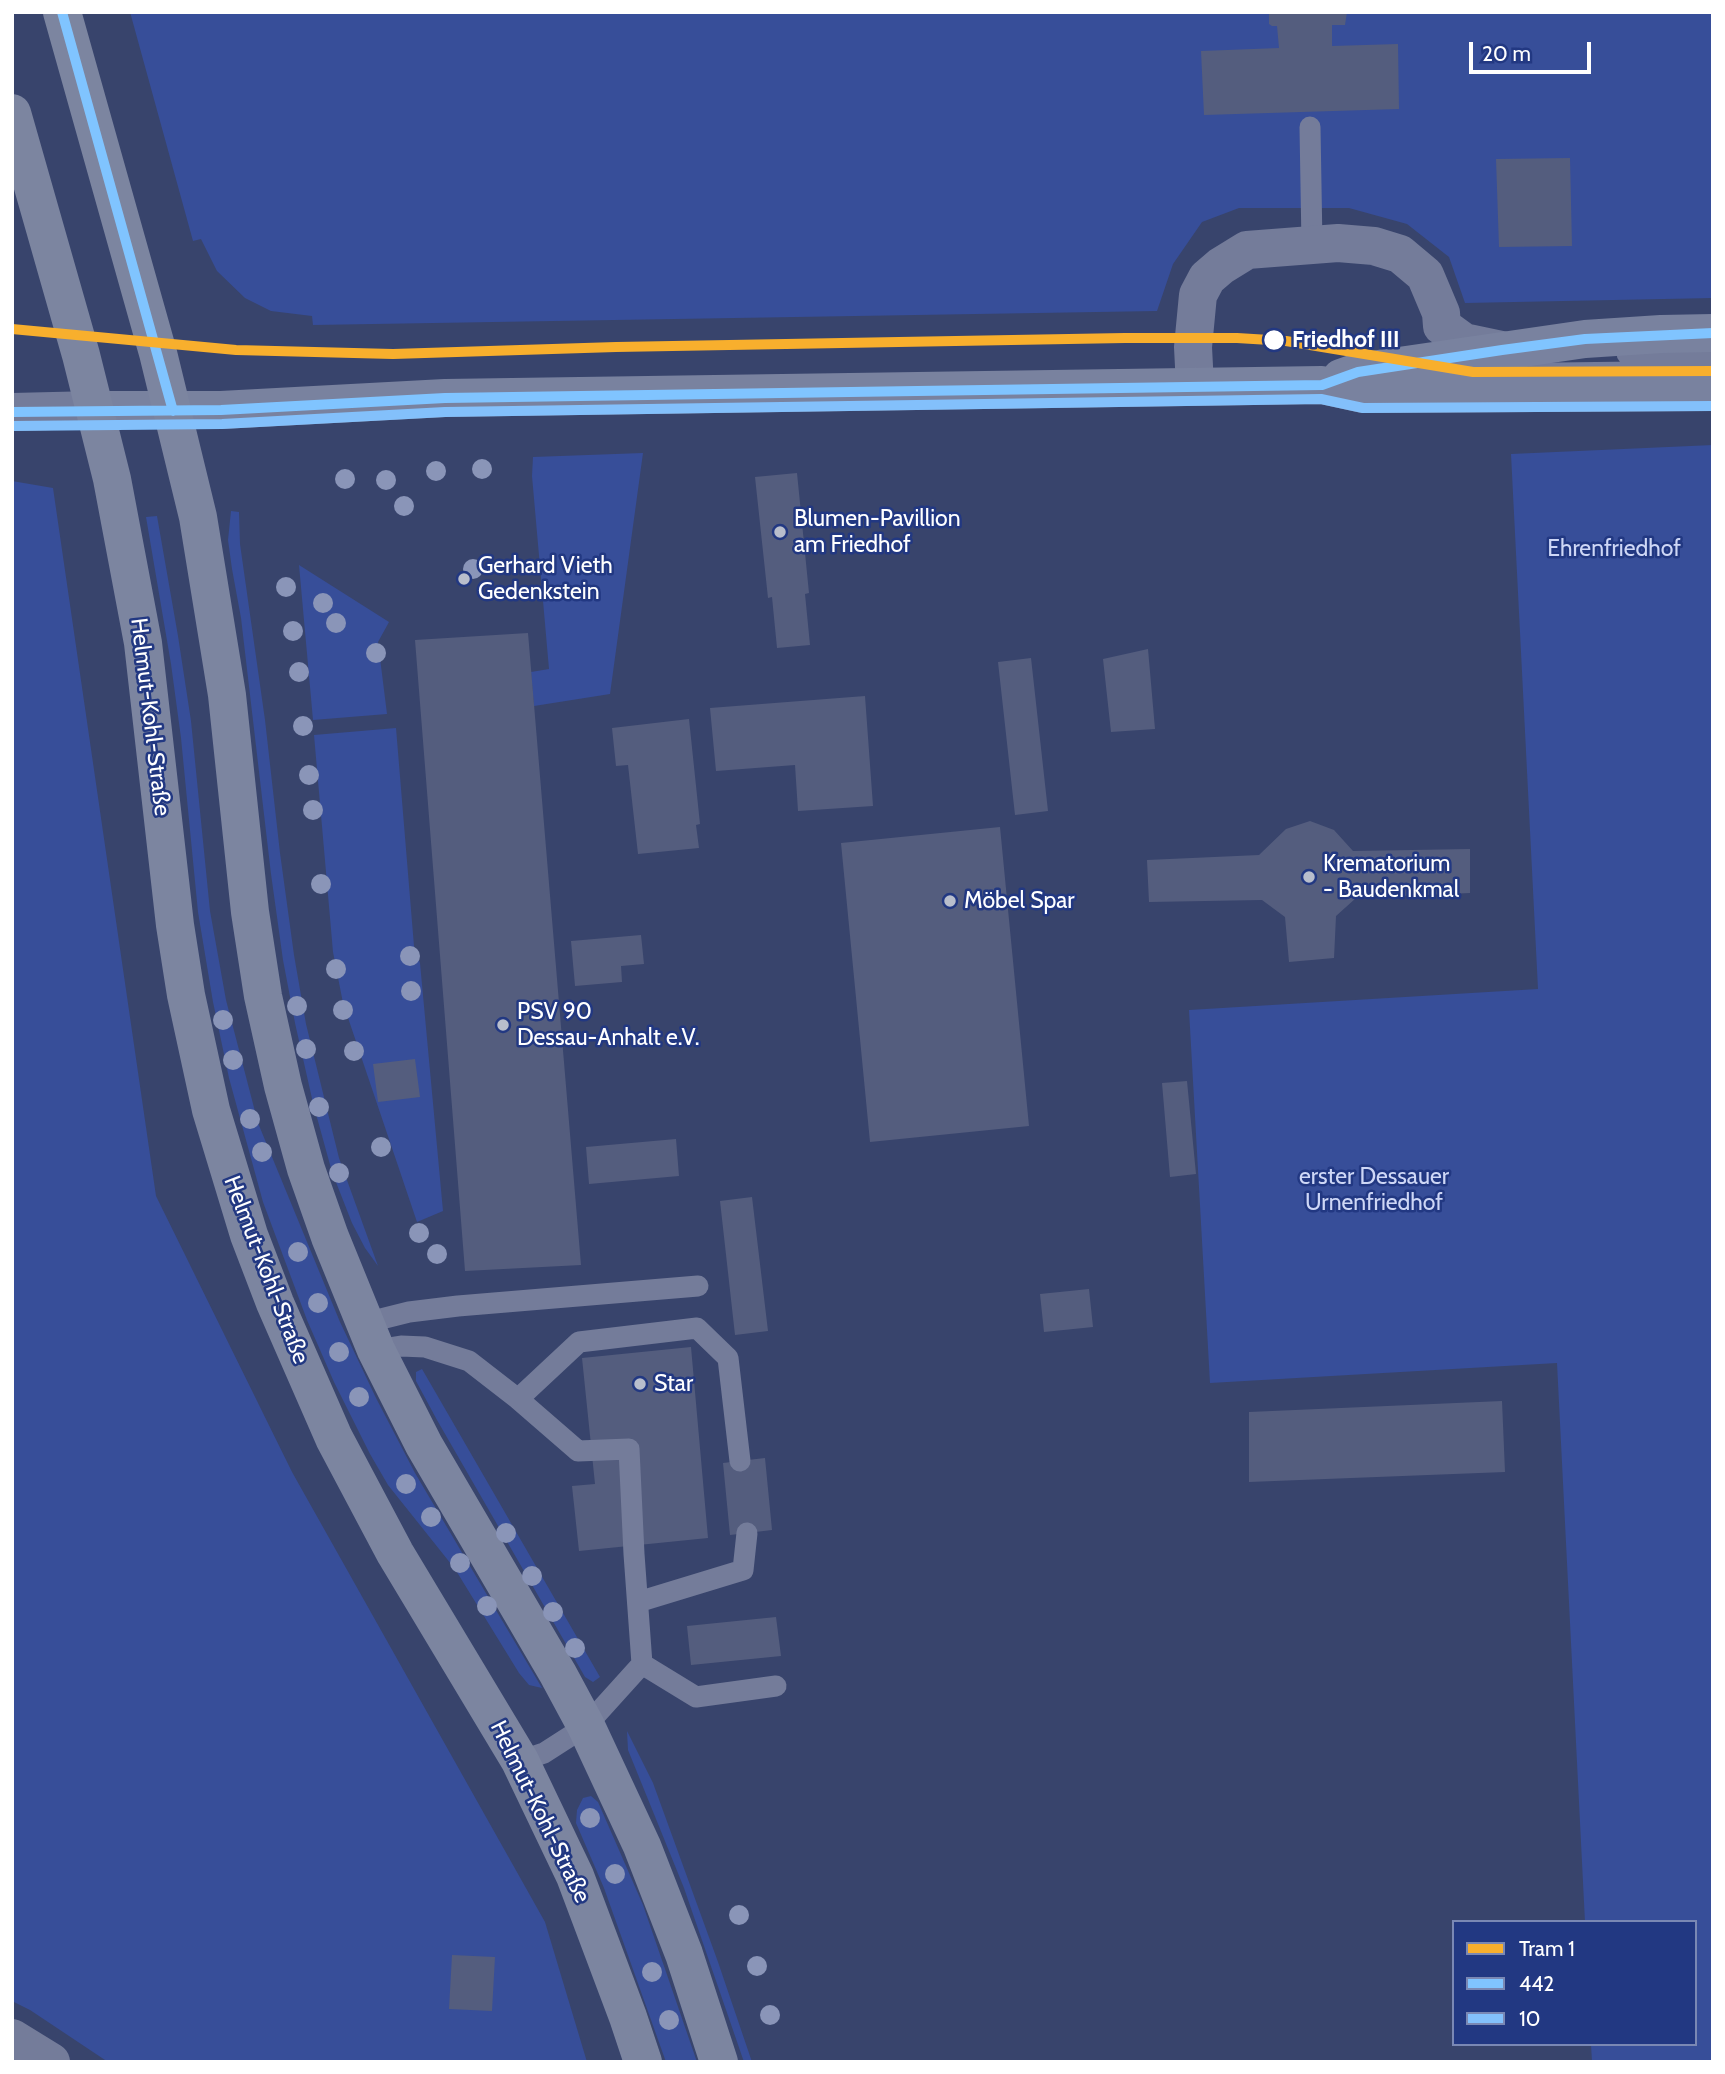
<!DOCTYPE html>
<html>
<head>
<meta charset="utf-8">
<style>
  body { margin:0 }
  #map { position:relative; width:1725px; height:2074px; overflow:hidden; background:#38446c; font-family:Cabin,sans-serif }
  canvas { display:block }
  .frame { position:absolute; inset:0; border:14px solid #fff; pointer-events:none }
  .legend { position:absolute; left:1452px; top:1920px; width:245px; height:126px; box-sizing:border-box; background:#223882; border:2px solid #7a88b4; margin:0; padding:9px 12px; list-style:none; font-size:21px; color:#fff }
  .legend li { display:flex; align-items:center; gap:14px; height:35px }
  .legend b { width:35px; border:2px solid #7a88b4 }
  .scale { position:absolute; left:1469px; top:42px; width:122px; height:32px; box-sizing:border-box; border:4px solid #fff; border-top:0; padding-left:9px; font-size:21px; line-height:24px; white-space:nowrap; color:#fff; -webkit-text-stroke:5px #223882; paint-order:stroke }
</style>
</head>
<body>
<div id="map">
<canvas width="1725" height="2074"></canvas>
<div class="frame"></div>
<ul class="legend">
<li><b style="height:9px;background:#f8af2d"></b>Tram 1</li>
<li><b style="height:9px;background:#80c4ff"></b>442</li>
<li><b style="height:9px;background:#83c0fb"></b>10</li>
</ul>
<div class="scale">20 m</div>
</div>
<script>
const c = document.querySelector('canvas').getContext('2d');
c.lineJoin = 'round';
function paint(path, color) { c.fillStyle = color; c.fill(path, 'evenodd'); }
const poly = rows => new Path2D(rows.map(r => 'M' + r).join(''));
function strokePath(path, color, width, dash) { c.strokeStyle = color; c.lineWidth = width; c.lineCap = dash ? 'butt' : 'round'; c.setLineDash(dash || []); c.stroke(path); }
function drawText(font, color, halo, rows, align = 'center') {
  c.font = font + ' Cabin,sans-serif'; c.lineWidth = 5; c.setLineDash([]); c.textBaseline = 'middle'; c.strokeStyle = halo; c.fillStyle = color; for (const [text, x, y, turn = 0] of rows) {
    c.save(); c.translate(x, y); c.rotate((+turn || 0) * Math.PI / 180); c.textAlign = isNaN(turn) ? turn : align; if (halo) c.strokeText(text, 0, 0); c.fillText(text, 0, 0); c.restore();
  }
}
paint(poly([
  [130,12,1713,12,1713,298,1465,303,1449,257,1407,224,1349,208,1239,208,1202,222,1173,264,1157,311,313,325,312,316,271,311,245,298,217,271,201,239,193,241],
  [1713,445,1713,2062,1592,2062,1591,2044,1695,2044,1695,1922,1585,1922,1557,1363,1210,1383,1189,1010,1538,989,1511,454],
  [643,453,610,694,534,706,531,672,549,669,532,476,533,457],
  [12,481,53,488,156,1196,292,1472,545,1922,587,2062,108,2062,30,2010,12,2001],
  [231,511,239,512,240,544,265,720,280,853,294,955,306,1024,339,1158,378,1266,365,1248,352,1223,332,1172,313,1103,295,1023,283,960,271,874,241,618,232,569,228,540],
  [157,516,178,636,191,721,210,911,226,1000,258,1123,340,1322,376,1398,415,1473,542,1688,529,1685,519,1673,455,1569,388,1485,370,1454,334,1382,307,1320,263,1202,229,1078,213,1002,198,912,181,738,171,664,146,517],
  [299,565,389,622,378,642,387,714,313,720],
  [396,728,414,946,420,963,443,1211,417,1222,343,1003,333,952,314,735],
  [422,1369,600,1677,593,1682,585,1677,437,1420,416,1381,416,1372],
  [627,1731,653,1783,718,1962,752,2062,744,2062,684,1888,628,1750],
  [591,1796,598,1802,643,1905,697,2062,666,2062,604,1888,576,1823,577,1810,583,1798]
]), '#374e99');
paint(poly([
  [1269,12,1347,12,1345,25,1332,25,1332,46,1398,44,1399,109,1204,115,1201,51,1279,48,1277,26,1272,26,1269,24],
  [1570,158,1572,246,1499,247,1496,159],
  [797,473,809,593,805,594,810,645,777,648,772,597,768,598,755,477],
  [528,633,581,1265,465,1271,415,640],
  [1148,649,1155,729,1111,732,1103,659],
  [1031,658,1048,811,1015,815,998,662],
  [865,696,873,806,798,811,795,765,716,771,710,708],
  [689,719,700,824,696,825,699,848,638,854,628,765,616,766,612,728],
  [1310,821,1334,830,1353,851,1470,849,1470,893,1356,898,1336,916,1334,958,1289,962,1285,917,1262,900,1149,902,1147,860,1259,855,1286,829],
  [1000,827,1029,1126,870,1142,841,843],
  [641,935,644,964,621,966,622,982,575,986,571,941],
  [415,1059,420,1097,378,1102,373,1064],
  [1187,1081,1196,1174,1170,1177,1162,1083],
  [676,1139,679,1176,589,1184,586,1147],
  [752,1197,768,1331,735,1335,720,1201],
  [1089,1289,1093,1327,1044,1332,1040,1294],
  [691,1347,708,1538,579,1551,572,1486,595,1484,582,1358],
  [1502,1401,1505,1472,1249,1482,1249,1412],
  [765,1458,772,1530,730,1535,723,1463],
  [776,1617,781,1656,691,1665,687,1626],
  [452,1955,495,1957,492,2011,449,2009]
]), '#545d7e');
strokePath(poly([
  [1310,127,1312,245],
  [1627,354,1713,353],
  [1467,374,1473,372,1557,373,1713,371],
  [365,1323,409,1312,458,1306,698,1286],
  [376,1350,401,1346,425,1347,469,1361,518,1399,578,1451,629,1449,634,1554,642,1664,586,1726,544,1753,520,1761],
  [518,1399,579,1342,697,1328,728,1358,740,1461],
  [638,1602,743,1570,747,1533],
  [642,1664,696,1697,776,1686]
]), '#747c9a', 21);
strokePath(poly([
  [1195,386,1193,347,1198,295,1207,278,1221,266,1247,250,1338,243,1374,246,1400,254,1425,275,1441,313,1442,326,1464,342,1502,350],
  [12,2038,51,2062]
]), '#747c9a', 38);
strokePath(poly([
  [12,412,95,410]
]), '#747c9a', 38);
strokePath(poly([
  [1341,378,1358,372,1585,339,1661,334,1713,333],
  [95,410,221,410,445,398,1322,385,1363,394,1713,392]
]), '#79829f', 38);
strokePath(poly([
  [62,12,158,353,198,517,227,695,250,912,263,996,283,1086,306,1169,330,1237,376,1350,424,1445,558,1674,586,1726,642,1846,684,1954,719,2062],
  [12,113,81,355,112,479,143,643,175,925,186,995,211,1110,249,1235,275,1303,334,1438,395,1553,520,1761,575,1876,628,2017,643,2062]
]), '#7c85a0', 38);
strokePath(poly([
  [62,12,173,411],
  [12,412,221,410,445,398,1322,385,1358,372,1502,350,1585,339,1713,333]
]), '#80c4ff', 10);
strokePath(poly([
  [12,426,222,424,445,412,1321,399,1363,408,1713,406]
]), '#83c0fb', 10);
strokePath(poly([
  [12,329,236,350,393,354,616,347,1125,338,1237,338,1286,341,1473,372,1713,371]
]), '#f8af2d', 10);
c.fillStyle = '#8a95b8';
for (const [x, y] of [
  [482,469],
  [436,471],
  [345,479],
  [386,480],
  [404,506],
  [473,569],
  [286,587],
  [323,603],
  [336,623],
  [293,631],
  [376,653],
  [299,672],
  [303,726],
  [309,775],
  [313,810],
  [321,884],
  [410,956],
  [336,969],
  [411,991],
  [297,1006],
  [343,1010],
  [223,1020],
  [306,1049],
  [354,1051],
  [233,1060],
  [319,1107],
  [250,1119],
  [381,1147],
  [262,1152],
  [339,1173],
  [419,1233],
  [298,1252],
  [437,1254],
  [318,1303],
  [339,1352],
  [359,1397],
  [406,1484],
  [431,1517],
  [506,1533],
  [460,1563],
  [532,1576],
  [487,1606],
  [553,1612],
  [575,1648],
  [590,1818],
  [615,1874],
  [739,1915],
  [757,1966],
  [652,1972],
  [770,2015],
  [669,2020]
]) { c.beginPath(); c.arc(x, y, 10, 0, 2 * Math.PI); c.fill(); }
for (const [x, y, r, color] of [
  [1274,340,11,"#fff"],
  [780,532,7,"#b9becc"],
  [464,579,7,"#b9becc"],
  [1309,877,7,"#b9becc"],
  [950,901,7,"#b9becc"],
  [503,1025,7,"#b9becc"],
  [640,1384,7,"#b9becc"]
]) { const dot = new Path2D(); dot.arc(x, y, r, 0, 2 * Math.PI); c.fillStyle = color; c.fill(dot); strokePath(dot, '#223882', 2.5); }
drawText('bold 23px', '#fff', '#223882', [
  ["Friedhof III",1292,340]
], 'left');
drawText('23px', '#fff', '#223882', [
  ["Blumen-Pavillion",794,519],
  ["am Friedhof",794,545],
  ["Gerhard Vieth",478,566],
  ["Gedenkstein",478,592],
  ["Krematorium",1323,864],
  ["- Baudenkmal",1323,890],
  ["Möbel Spar",964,901],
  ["PSV 90",517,1012],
  ["Dessau-Anhalt e.V.",517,1038],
  ["Star",654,1384]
], 'left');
drawText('23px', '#ced7f6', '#223882', [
  ["Ehrenfriedhof",1614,549],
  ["erster Dessauer",1374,1177],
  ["Urnenfriedhof",1374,1203]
]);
drawText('23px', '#fff', '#223882', [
  ["Helmut-Kohl-Straße",150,717,83],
  ["Helmut-Kohl-Straße",266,1270,69],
  ["Helmut-Kohl-Straße",540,1812,64]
]);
</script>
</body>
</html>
